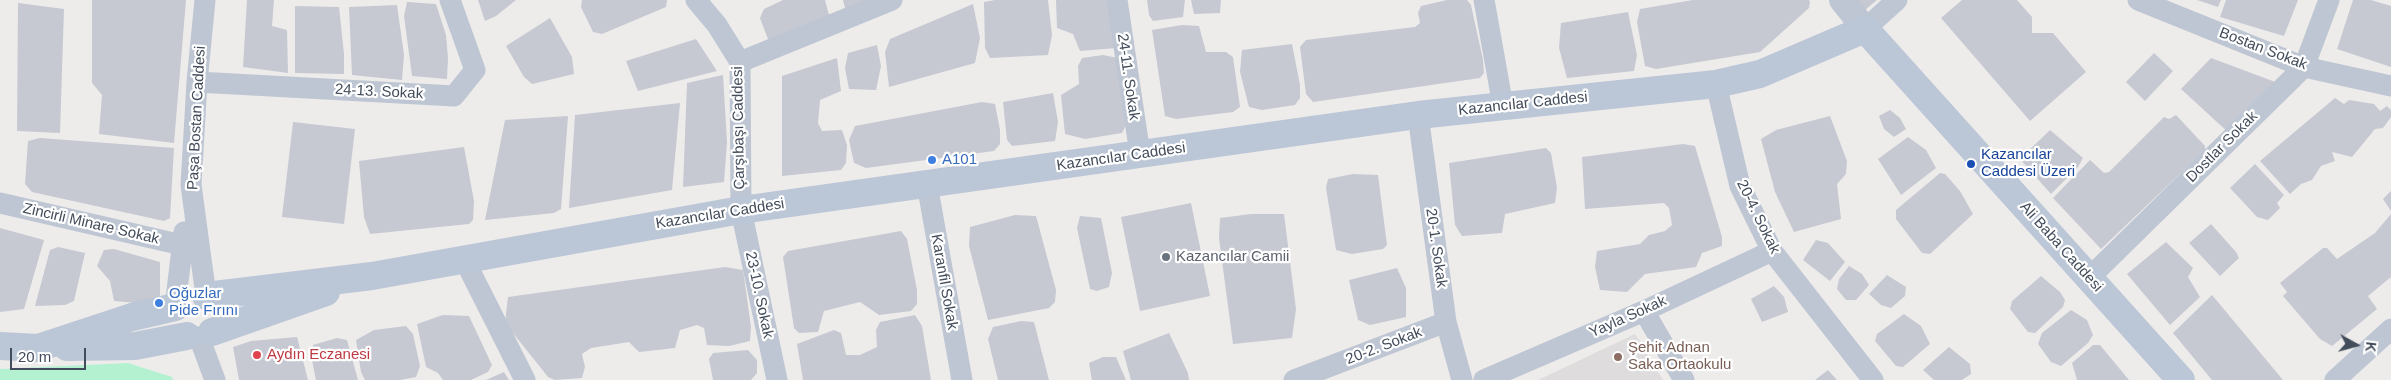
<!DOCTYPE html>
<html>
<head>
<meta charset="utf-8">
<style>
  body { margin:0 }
  #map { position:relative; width:2391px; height:380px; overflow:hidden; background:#eeebeb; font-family:Arial,sans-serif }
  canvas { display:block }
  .north { position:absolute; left:2331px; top:320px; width:50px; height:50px; -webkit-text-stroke:4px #fff; paint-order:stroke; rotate:97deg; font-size:14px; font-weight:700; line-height:20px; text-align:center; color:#424c5a }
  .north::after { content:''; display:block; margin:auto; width:18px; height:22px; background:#424c5a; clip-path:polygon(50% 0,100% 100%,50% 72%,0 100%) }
  .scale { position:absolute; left:10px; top:348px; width:76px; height:22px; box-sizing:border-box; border:2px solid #424c5a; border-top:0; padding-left:6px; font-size:15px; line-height:18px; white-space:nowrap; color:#424c5a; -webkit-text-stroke:4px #fff; paint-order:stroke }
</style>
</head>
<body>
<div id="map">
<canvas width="2391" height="380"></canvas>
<div class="north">K</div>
<div class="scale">20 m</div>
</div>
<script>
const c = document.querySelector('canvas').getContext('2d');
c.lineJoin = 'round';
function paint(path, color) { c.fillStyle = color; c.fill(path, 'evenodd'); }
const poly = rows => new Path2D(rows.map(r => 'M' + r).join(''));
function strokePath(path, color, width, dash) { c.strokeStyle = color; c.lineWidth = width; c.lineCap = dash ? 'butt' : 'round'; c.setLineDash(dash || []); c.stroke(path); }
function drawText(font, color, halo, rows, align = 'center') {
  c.font = font + ' Arial,sans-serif'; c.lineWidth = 4.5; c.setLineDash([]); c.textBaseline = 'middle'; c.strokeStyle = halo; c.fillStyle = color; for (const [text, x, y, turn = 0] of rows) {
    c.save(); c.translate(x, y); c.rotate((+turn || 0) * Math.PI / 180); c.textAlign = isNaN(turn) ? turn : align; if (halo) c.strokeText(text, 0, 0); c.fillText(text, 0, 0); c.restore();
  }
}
paint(poly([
  [1635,334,1663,380,1538,380]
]), '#dfdcdd');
paint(poly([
  [128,363,172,377,173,380,0,380,0,369]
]), '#b4f1d1');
paint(poly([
  [92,0,186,0,174,143,99,134,102,95,92,83],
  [247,0,274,0,272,26,287,30,288,73,243,67],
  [478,0,516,0,496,16,485,21],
  [582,0,667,0,667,1,666,7,602,34,593,32,581,7],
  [783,0,825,0,829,15,776,42,768,39,760,18,764,9],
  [843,0,873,0,845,8],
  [995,0,1048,0,1052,35,1048,55,990,58,985,48,984,2],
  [1056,0,1112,0,1116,48,1080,51,1073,34,1057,28],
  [1147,0,1185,0,1183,17,1153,21,1149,15],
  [1191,0,1221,0,1220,13,1194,14],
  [1447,0,1467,0,1471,5,1483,60,1484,73,1480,78,1313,102,1306,94,1300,47,1306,40,1415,27,1420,23,1418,13,1421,6],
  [1693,0,1809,0,1810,2,1809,8,1760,52,1656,69,1645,66,1637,22,1640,9],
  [1856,0,1877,0,1865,10],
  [1962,0,2017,0,2032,17,2032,33,2053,33,2086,72,2030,121,1941,18],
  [2197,0,2221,0,2218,7],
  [2226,0,2298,0,2284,36,2220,17],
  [2353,0,2371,0,2391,6,2391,67,2337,49],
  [407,2,436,4,446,35,448,58,447,79,412,76,404,16],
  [18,3,64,9,60,133,17,131],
  [973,4,980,38,975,63,889,87,885,52,890,39],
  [397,5,404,55,402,80,352,75,349,7],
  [295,6,339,7,344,54,344,74,295,73],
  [1628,12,1637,55,1634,71,1567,78,1559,48,1561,23],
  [550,18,572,57,574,74,532,84,524,77,506,46],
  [1182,25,1199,26,1206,52,1226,52,1233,57,1240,107,1233,112,1176,119,1165,116,1152,30],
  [696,39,717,71,638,91,626,61],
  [1292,44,1300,85,1300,98,1295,105,1262,110,1249,107,1240,72,1242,50],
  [877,45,881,66,876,90,849,89,845,68,848,53],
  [2154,53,2173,71,2145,101,2126,82],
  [1103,55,1118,58,1126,125,1122,133,1085,139,1065,134,1061,95,1079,84,1078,66,1082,58],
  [837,58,841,91,820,100,818,123,822,131,842,130,847,145,846,163,841,170,782,176,782,76],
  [2211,58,2278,83,2230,134,2181,89],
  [723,75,727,142,724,182,683,187,687,83],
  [1053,93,1058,122,1055,141,1012,146,1007,140,1003,102],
  [2335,98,2344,104,2349,100,2374,104,2380,111,2387,106,2391,110,2391,117,2383,128,2375,129,2352,157,2332,152,2335,161,2321,166,2312,180,2301,184,2290,194,2260,161],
  [982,102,995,104,1000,130,1000,144,994,151,866,168,854,163,849,140,855,126],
  [680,103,672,190,569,208,575,115],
  [1890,110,1900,118,1906,129,1894,137,1884,129,1879,116],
  [2176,115,2205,146,2205,150,2101,249,2053,198,2090,160,2104,173,2109,172,2164,117,2169,119],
  [568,116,561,209,554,213,485,220,505,120],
  [1830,116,1847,161,1846,174,1837,184,1841,219,1794,232,1775,192,1761,139,1776,130],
  [293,122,355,129,344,224,282,217],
  [2050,130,2083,158,2078,167,2051,194,2020,159],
  [1908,137,1926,150,1936,168,1901,195,1878,159],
  [40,138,174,148,170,218,164,221,32,192,25,184,28,141],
  [1683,144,1695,146,1722,237,1722,246,1702,253,1696,267,1645,274,1627,292,1600,290,1595,267,1597,251,1640,244,1649,235,1665,231,1672,225,1669,208,1664,203,1585,209,1582,157],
  [464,147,474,201,473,220,469,224,370,234,364,217,359,161],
  [1546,148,1551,153,1557,188,1555,203,1505,214,1502,233,1462,236,1455,225,1449,163],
  [2255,164,2284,195,2277,203,2280,208,2268,220,2257,217,2230,188],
  [1940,173,1945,174,1960,191,1973,214,1930,254,1922,253,1896,219,1896,210],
  [1353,174,1378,175,1387,245,1383,249,1352,254,1336,250,1326,188,1328,179],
  [2391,191,2391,211,2383,199],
  [1191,203,1210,296,1140,311,1121,217],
  [1251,214,1284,214,1296,309,1292,338,1233,344,1219,238,1220,218],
  [2391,214,2391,277,2368,296,2377,309,2332,346,2320,339,2283,296,2287,292,2280,283,2323,248,2327,248,2337,259,2375,233],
  [1015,215,1036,216,1056,290,1055,302,1049,308,988,320,969,246,970,227],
  [1080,216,1101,218,1112,273,1109,287,1097,291,1090,289,1077,228],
  [2211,224,2236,252,2239,258,2220,276,2189,243],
  [0,228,44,240,24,309,0,312],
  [901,231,907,239,917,290,917,304,911,311,879,315,860,302,824,311,818,332,799,333,794,328,783,257,788,251],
  [1816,240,1828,243,1845,262,1830,281,1803,260],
  [2166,242,2193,268,2188,277,2200,297,2170,325,2127,274],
  [58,247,85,253,74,301,65,305,35,306,50,250],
  [114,249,160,262,160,305,114,301,110,281,97,266,104,250],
  [1849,266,1862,274,1869,285,1856,300,1846,300,1837,289,1839,279],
  [725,267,743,270,751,327,750,341,729,346,707,345,704,328,697,325,680,330,675,348,639,352,629,342,591,348,582,354,585,367,582,378,555,380,548,377,505,323,508,297],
  [1397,268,1406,288,1406,317,1370,325,1358,320,1349,280],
  [1887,275,1906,287,1905,296,1891,308,1881,305,1869,294],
  [2041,276,2060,292,2065,300,2063,307,2035,333,2028,332,2010,309,2012,301],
  [1774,286,1784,297,1788,312,1762,322,1751,299],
  [2212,295,2283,380,2212,380,2173,333],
  [2071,310,2087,320,2093,335,2088,343,2061,366,2051,362,2038,344,2042,333],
  [1904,314,1921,326,1930,344,1903,367,1896,366,1875,341,1877,334],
  [443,315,469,316,492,365,488,372,471,380,443,380,438,373,426,367,417,324],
  [915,315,922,326,931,380,803,380,797,344,834,330,841,333,846,355,860,355,877,347,876,330,880,322],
  [1021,321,1034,322,1049,380,998,380,988,339,993,327],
  [406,326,413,334,420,366,416,377,400,380,365,380,361,372,356,340,374,330],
  [1169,333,1188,373,1189,380,1131,380,1123,351],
  [297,337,308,380,239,380,233,347,251,341],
  [337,338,347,340,358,380,316,380,312,360,313,345],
  [2093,345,2100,345,2129,380,2077,380,2072,363],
  [1949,347,1970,364,1971,374,1962,380,1934,380,1923,370],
  [748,350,757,360,757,373,751,380,713,380,709,359,713,353],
  [1103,357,1116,357,1126,380,1092,380,1089,363],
  [1828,370,1837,380,1815,380],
  [504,372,509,380,486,380]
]), '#c6c9d2');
strokePath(poly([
  [205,0,197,82,191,185,206,296],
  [696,0,717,25,740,62,741,210,777,380],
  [1117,0,1140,154],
  [1484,0,1503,106],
  [2138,0,2304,67,2391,86],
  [1865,29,1897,0],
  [740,62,892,0],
  [197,82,454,96,475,70,450,0],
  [1716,84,1740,186,1772,251,1873,380],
  [1418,115,1446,322,1462,380],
  [927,184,962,380],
  [0,203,182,245],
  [464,259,525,380],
  [2089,278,2304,67,2329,0],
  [175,307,184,232],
  [1644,311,1684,380],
  [199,337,215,380],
  [1294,380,1446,322],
  [1484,380,1644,311,1772,251],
  [2335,380,2391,329]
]), '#bdc6d2', 21);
strokePath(poly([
  [1842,0,1865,29]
]), '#bdc6d2', 26);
strokePath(poly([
  [206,296,372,276,741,210,1418,115,1716,84,1760,74,1865,29,2181,380],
  [212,332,326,292],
  [0,346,38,348,132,317,175,307],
  [67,347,135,346,187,336]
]), '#bbc6d6', 28);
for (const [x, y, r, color] of [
  [932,160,5,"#3f7fe0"],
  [1971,164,5,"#1a4fb4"],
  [1166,257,5,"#6b7280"],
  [159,303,5,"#3f7fe0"],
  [257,355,5,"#e0444e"],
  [1618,357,5,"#8d6e63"]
]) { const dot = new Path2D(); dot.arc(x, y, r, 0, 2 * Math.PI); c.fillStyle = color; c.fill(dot); strokePath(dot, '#fff', 2); }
drawText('15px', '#424c5a', '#fff', [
  ["Bostan Sokak",2263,49,21],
  ["24-11. Sokak",1128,77,82],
  ["24-13. Sokak",379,92,3],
  ["Kazancılar Caddesi",1523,104,-6],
  ["Paşa Bostan Caddesi",197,118,-87],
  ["Çarşıbaşı Caddesi",739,128,-91],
  ["Dostlar Sokak",2222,147,-45],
  ["Kazancılar Caddesi",1121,157,-8],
  ["Kazancılar Caddesi",720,214,-9],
  ["20-4. Sokak",1758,217,64],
  ["Zincirli Minare Sokak",91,224,13],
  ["Ali Baba Caddesi",2061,247,48],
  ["20-1. Sokak",1436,248,82],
  ["Karanfil Sokak",944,282,80],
  ["23-10. Sokak",759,295,78],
  ["Yayla Sokak",1628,317,-24],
  ["20-2. Sokak",1384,346,-21]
]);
drawText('15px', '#164399', '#fff', [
  ["Kazancılar",1981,155],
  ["Caddesi Üzeri",1981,172]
], 'left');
drawText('15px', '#366cbe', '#fff', [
  ["A101",942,160],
  ["Oğuzlar",169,294],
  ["Pide Fırını",169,311]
], 'left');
drawText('15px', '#5b616d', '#fff', [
  ["Kazancılar Camii",1176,257]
], 'left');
drawText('15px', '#785e54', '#fff', [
  ["Şehit Adnan",1628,348],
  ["Saka Ortaokulu",1628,365]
], 'left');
drawText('15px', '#be3a42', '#fff', [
  ["Aydın Eczanesi",267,355]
], 'left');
</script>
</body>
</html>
